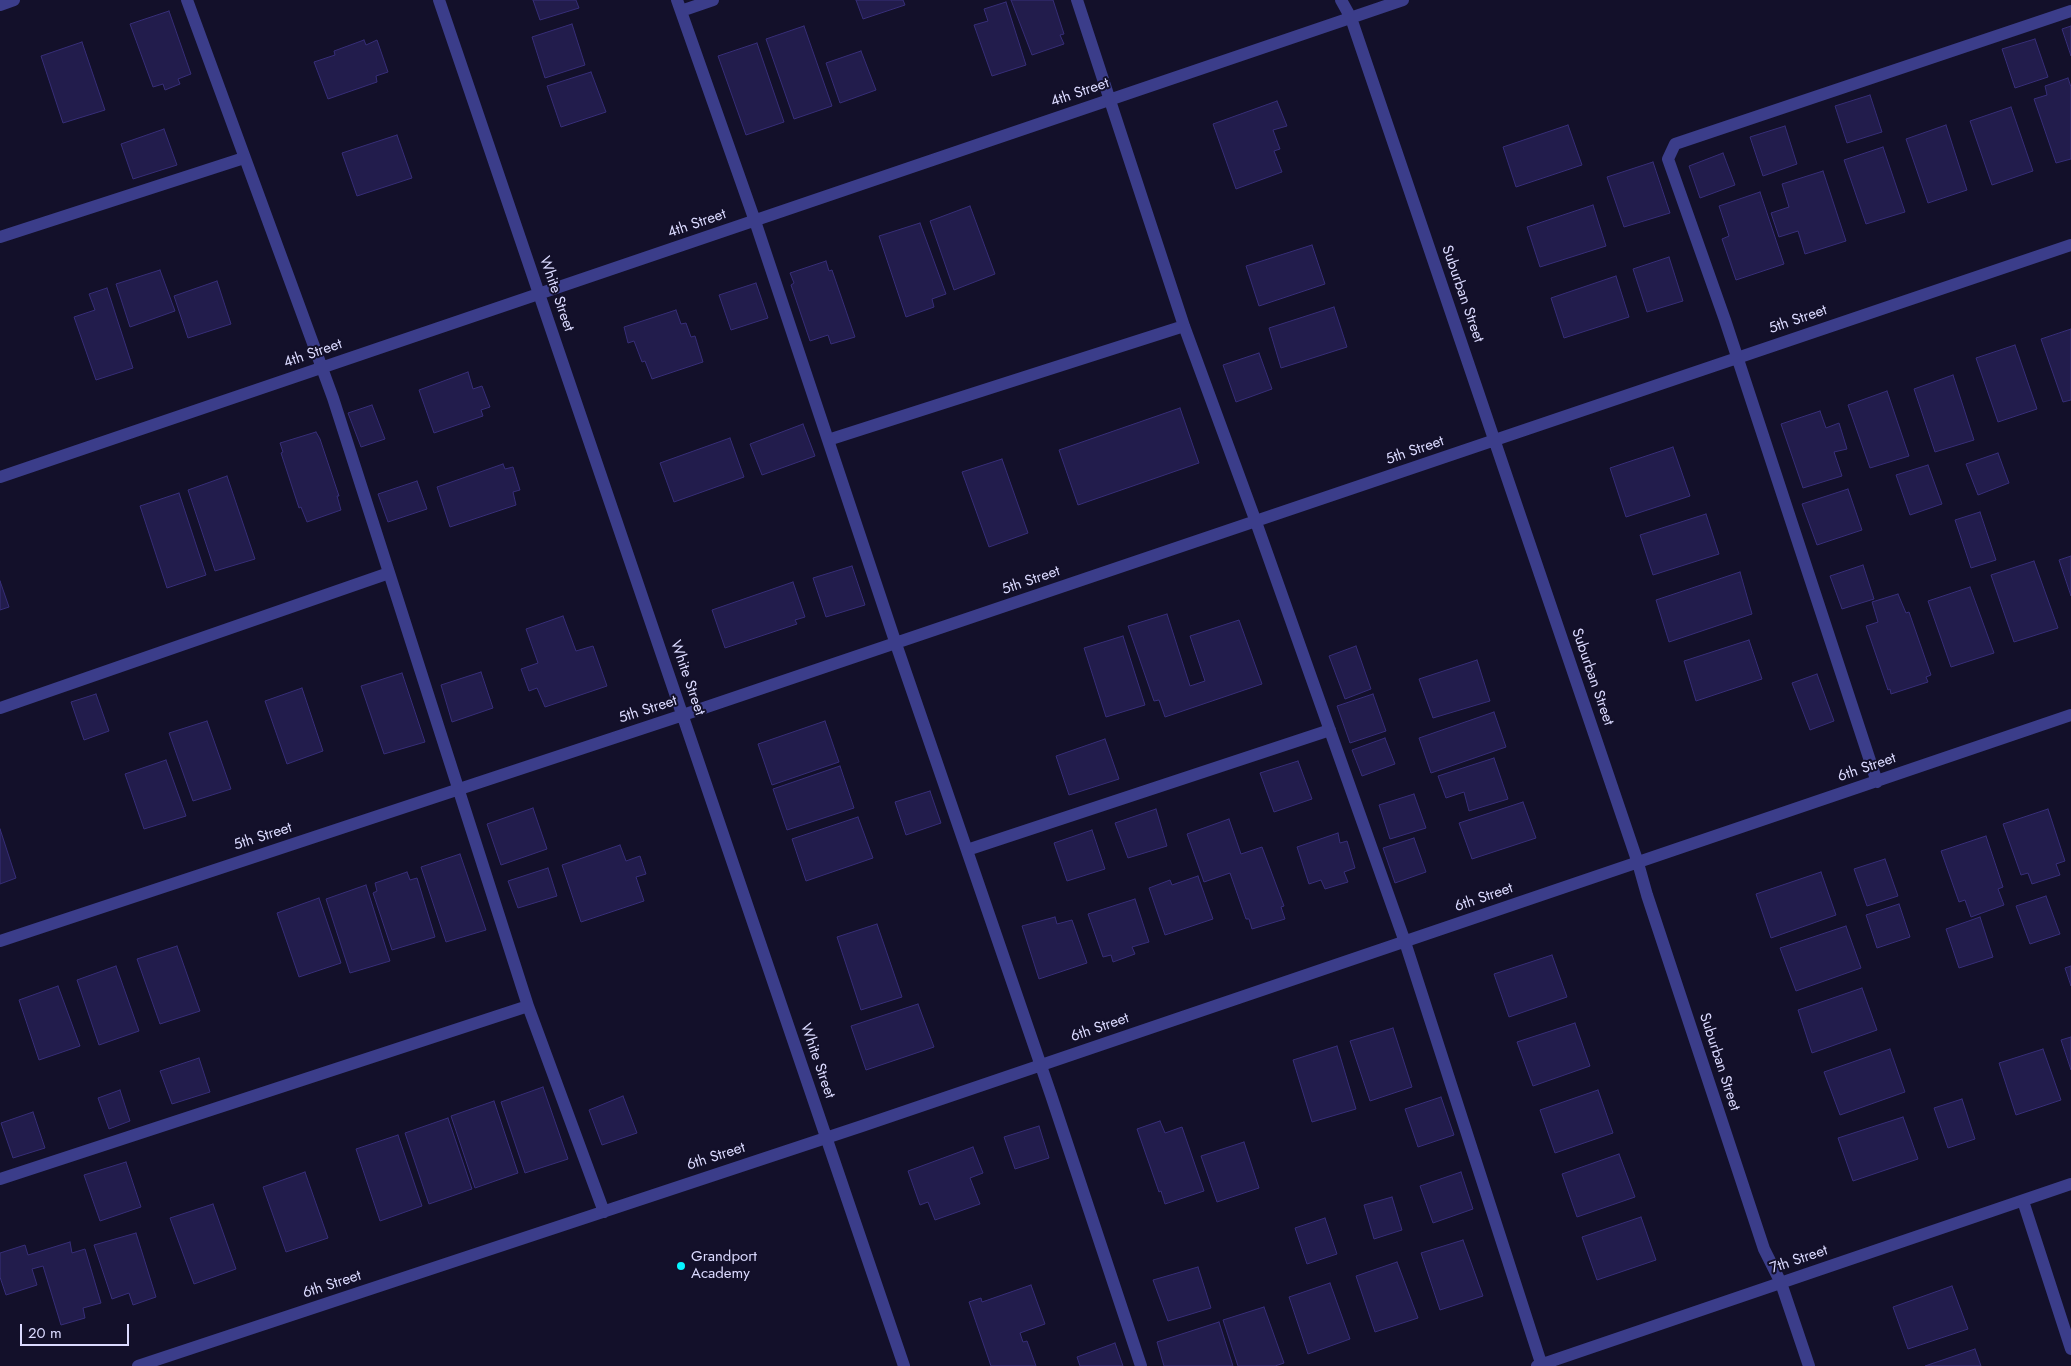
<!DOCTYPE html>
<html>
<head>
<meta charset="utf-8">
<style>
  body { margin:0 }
  #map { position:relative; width:2071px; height:1366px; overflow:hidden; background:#13102a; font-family:Jost,sans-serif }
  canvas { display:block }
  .scale { position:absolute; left:20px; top:1324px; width:109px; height:22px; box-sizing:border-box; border:2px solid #dbdaff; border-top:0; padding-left:6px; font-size:15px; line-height:18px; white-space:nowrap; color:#dbdaff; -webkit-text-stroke:4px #13102a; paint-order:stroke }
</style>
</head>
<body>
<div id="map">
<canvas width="2071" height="1366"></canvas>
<div class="scale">20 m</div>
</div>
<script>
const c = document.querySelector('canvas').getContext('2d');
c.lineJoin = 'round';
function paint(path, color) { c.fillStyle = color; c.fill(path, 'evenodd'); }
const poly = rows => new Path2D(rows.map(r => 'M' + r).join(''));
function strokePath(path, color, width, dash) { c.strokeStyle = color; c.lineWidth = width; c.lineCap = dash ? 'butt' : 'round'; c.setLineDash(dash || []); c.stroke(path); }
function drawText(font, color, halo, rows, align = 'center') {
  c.font = font + ' Jost,sans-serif'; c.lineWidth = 4; c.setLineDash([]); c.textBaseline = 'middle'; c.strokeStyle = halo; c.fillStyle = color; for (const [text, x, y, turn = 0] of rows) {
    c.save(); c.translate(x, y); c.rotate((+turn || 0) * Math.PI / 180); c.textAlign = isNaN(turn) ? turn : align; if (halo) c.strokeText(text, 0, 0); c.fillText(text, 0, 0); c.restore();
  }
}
const building = poly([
  [533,0,576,0,579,8,540,20,533,0],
  [856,0,903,0,905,5,863,19,856,0],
  [1011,0,1053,0,1064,34,1060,35,1064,44,1032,55,1011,0],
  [1006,2,1026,65,992,76,974,25,988,21,984,9,1006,2],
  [169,11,191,74,178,79,180,84,165,90,163,84,153,87,130,24,169,11],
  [572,24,585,65,545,78,532,37,572,24],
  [804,26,832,106,794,119,766,39,804,26],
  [2071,26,2071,56,2062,29,2071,26],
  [2035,39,2048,77,2015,88,2002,49,2035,39],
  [364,40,366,45,377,40,388,72,376,76,377,82,328,99,314,62,335,55,334,51,364,40],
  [82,42,105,110,63,123,41,56,82,42],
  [757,43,784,122,746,135,718,56,757,43],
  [861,51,876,90,840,103,826,63,861,51],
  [591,72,606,112,561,127,547,86,591,72],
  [2068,78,2071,87,2071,159,2056,163,2034,99,2047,95,2045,86,2068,78],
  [1870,95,1882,132,1847,143,1835,106,1870,95],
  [1277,101,1287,126,1273,130,1280,149,1274,151,1282,172,1236,189,1213,124,1277,101],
  [2011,107,2033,171,1992,185,1970,121,2011,107],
  [1568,125,1582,165,1516,187,1503,147,1568,125],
  [1946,125,1967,190,1928,203,1906,139,1946,125],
  [1785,126,1797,164,1763,176,1750,137,1785,126],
  [164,129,177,165,133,179,121,144,164,129],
  [397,135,412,178,357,196,342,153,397,135],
  [1883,147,1905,212,1866,224,1844,160,1883,147],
  [1723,153,1735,185,1700,198,1689,166,1723,153],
  [1653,162,1670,213,1624,227,1607,177,1653,162],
  [1823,171,1846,241,1805,254,1798,231,1779,237,1771,213,1789,207,1782,184,1823,171],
  [1760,192,1784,264,1736,280,1722,239,1729,236,1719,206,1760,192],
  [1593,205,1606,246,1540,267,1527,227,1593,205],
  [970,206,995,274,954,290,930,221,970,206],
  [920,223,946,294,932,299,934,307,906,317,879,236,920,223],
  [1312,245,1325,284,1259,306,1246,266,1312,245],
  [1669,257,1683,301,1647,312,1633,269,1669,257],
  [826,261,829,271,832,270,855,337,831,344,828,335,810,341,791,285,794,283,790,273,826,261],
  [160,270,175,311,130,327,116,284,160,270],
  [1616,276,1629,317,1564,338,1551,298,1616,276],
  [217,281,231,324,188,338,174,296,217,281],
  [756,283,768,318,731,330,719,295,756,283],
  [107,288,133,368,96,380,74,317,95,310,89,294,107,288],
  [1334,307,1347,347,1281,368,1269,328,1334,307],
  [676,310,681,324,686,323,691,337,695,336,703,362,652,379,645,361,642,362,634,341,628,343,624,327,676,310],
  [2071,329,2071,400,2063,402,2041,339,2071,329],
  [2015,345,2037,409,1998,422,1976,358,2015,345],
  [1259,353,1272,389,1236,402,1223,365,1259,353],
  [468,372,473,389,482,386,490,407,481,410,483,416,434,433,419,390,468,372],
  [1953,375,1974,440,1935,452,1914,389,1953,375],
  [1887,391,1909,456,1870,468,1848,405,1887,391],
  [372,405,385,439,361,447,348,413,372,405],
  [1180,408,1199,463,1078,505,1059,450,1180,408],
  [1820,411,1826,428,1839,423,1847,449,1834,452,1842,476,1803,488,1781,424,1820,411],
  [803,424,815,456,762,475,750,444,803,424],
  [316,432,320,439,339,496,337,496,341,510,307,522,301,507,299,508,281,453,283,452,280,443,316,432],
  [730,438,744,477,674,502,660,463,730,438],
  [1673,447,1690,496,1626,517,1610,468,1673,447],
  [1998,453,2009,483,1978,495,1966,464,1998,453],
  [1002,459,1028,533,989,547,962,472,1002,459],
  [503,464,505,469,513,467,520,490,513,492,516,505,450,527,437,487,503,464],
  [1928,465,1942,504,1910,515,1896,475,1928,465],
  [227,476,255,559,215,571,188,490,227,476],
  [417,481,427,509,388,522,378,494,417,481],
  [1848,489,1862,530,1817,545,1802,504,1848,489],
  [179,493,206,575,167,588,140,506,179,493],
  [1980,512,1996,560,1971,568,1955,520,1980,512],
  [1706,514,1719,554,1653,575,1640,535,1706,514],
  [2071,556,2071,596,2059,560,2071,556],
  [2034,561,2058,628,2014,642,1991,575,2034,561],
  [1863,565,1874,599,1842,609,1830,576,1863,565],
  [852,566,865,605,826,617,813,578,852,566],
  [1740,572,1752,614,1669,642,1656,600,1740,572],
  [0,581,9,607,0,610,0,581],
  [793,582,805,617,795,620,797,624,725,648,712,610,793,582],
  [1970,587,1994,653,1951,667,1928,601,1970,587],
  [1898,594,1906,613,1909,612,1931,675,1926,677,1928,682,1891,694,1890,689,1888,690,1866,626,1878,622,1872,602,1898,594],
  [1167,614,1190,686,1205,681,1190,636,1239,620,1262,684,1165,717,1159,700,1154,701,1128,626,1167,614],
  [563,616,576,651,593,646,607,686,545,707,537,688,529,691,521,669,538,663,526,629,563,616],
  [1123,636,1145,705,1106,717,1084,648,1123,636],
  [1749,640,1762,679,1696,701,1684,661,1749,640],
  [1356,646,1371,689,1345,699,1329,656,1356,646],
  [1477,660,1490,701,1433,718,1419,679,1477,660],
  [481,672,493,708,452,722,441,685,481,672],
  [402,673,425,742,384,754,361,686,402,673],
  [1817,674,1834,721,1810,730,1792,683,1817,674],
  [302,688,323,751,287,764,265,701,302,688],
  [96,694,109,731,84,740,71,702,96,694],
  [1373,694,1386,731,1350,743,1337,706,1373,694],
  [1494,712,1506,747,1431,773,1419,738,1494,712],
  [207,721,231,789,193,801,169,733,207,721],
  [825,721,839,762,772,785,758,744,825,721],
  [1385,738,1395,764,1362,776,1352,750,1385,738],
  [1105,739,1119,779,1069,795,1056,756,1105,739],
  [1494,758,1508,799,1469,811,1464,792,1446,798,1438,776,1494,758],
  [166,760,186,816,144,829,125,774,166,760],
  [1298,761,1312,799,1274,812,1260,773,1298,761],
  [840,766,854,808,787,830,773,789,840,766],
  [930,791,941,823,906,835,895,802,930,791],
  [1414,794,1426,828,1390,839,1379,805,1414,794],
  [1523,802,1536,838,1472,859,1459,823,1523,802],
  [533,808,547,849,501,865,487,824,533,808],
  [1156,809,1167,846,1128,858,1115,823,1156,809],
  [2048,809,2065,861,2056,864,2060,875,2032,884,2028,873,2021,875,2003,824,2048,809],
  [858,817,873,858,806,881,792,839,858,817],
  [1229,819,1241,854,1262,847,1284,906,1281,907,1285,919,1252,929,1249,919,1246,919,1230,873,1204,882,1187,834,1229,819],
  [0,829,16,878,0,884,0,829],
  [1092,830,1105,869,1067,881,1054,843,1092,830],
  [1338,833,1340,843,1347,841,1355,868,1344,872,1348,882,1325,889,1321,880,1309,884,1297,847,1338,833],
  [1986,836,2003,887,1998,889,2004,905,1971,917,1965,900,1959,902,1941,851,1986,836],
  [1414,838,1426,872,1395,883,1383,848,1414,838],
  [620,845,626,861,640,856,646,874,636,877,644,901,581,922,562,865,620,845],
  [460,854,486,930,446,942,421,867,460,854],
  [1885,859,1898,896,1867,906,1854,869,1885,859],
  [548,868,557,896,518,908,508,881,548,868],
  [407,872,410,880,417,878,435,937,392,950,373,893,377,891,375,883,407,872],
  [1821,872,1836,915,1771,938,1756,894,1821,872],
  [1198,876,1213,919,1165,935,1149,888,1170,880,1172,885,1198,876],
  [366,885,390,961,350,973,326,899,366,885],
  [2046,896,2060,934,2030,944,2016,906,2046,896],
  [319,898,341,963,299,977,277,913,319,898],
  [1135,899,1149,942,1132,947,1135,954,1113,962,1111,955,1103,957,1088,914,1135,899],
  [1899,904,1910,937,1877,948,1866,915,1899,904],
  [1055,917,1057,924,1072,920,1087,963,1039,979,1022,926,1055,917],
  [1980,917,1993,957,1959,968,1946,929,1980,917],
  [877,924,902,997,861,1010,837,937,877,924],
  [1846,926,1861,968,1796,991,1780,948,1846,926],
  [177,946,200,1011,160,1024,137,959,177,946],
  [1552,955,1567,997,1509,1017,1494,974,1552,955],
  [116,966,139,1031,99,1045,77,980,116,966],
  [2071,966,2071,986,2065,968,2071,966],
  [58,986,80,1046,39,1060,19,1000,58,986],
  [1862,988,1877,1030,1812,1053,1798,1010,1862,988],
  [918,1004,934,1047,866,1070,851,1026,918,1004],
  [1575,1023,1590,1066,1533,1086,1517,1042,1575,1023],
  [1393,1028,1412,1087,1370,1101,1350,1041,1393,1028],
  [2071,1037,2071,1070,2061,1040,2071,1037],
  [1337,1046,1356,1109,1312,1122,1293,1060,1337,1046],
  [1890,1049,1905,1092,1840,1115,1824,1072,1890,1049],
  [2043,1049,2061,1100,2016,1115,1999,1063,2043,1049],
  [199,1058,210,1092,172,1104,160,1071,199,1058],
  [543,1087,568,1159,525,1173,501,1102,543,1087],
  [120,1090,130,1121,109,1129,98,1098,120,1090],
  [1598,1090,1613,1133,1555,1153,1540,1110,1598,1090],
  [623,1096,637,1133,602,1145,589,1110,623,1096],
  [1441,1097,1454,1135,1418,1147,1405,1109,1441,1097],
  [1962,1099,1975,1139,1948,1148,1934,1108,1962,1099],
  [494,1101,518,1173,475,1188,451,1116,494,1101],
  [33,1112,45,1148,13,1158,1,1123,33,1112],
  [1903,1117,1918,1159,1853,1181,1838,1138,1903,1117],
  [448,1118,472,1189,429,1204,405,1133,448,1118],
  [1160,1121,1165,1133,1182,1127,1204,1191,1165,1204,1161,1191,1159,1192,1137,1129,1160,1121],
  [1039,1126,1049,1158,1015,1169,1004,1137,1039,1126],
  [398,1135,422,1206,380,1221,356,1149,398,1135],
  [1244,1142,1259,1188,1217,1202,1201,1156,1244,1142],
  [973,1147,983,1173,970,1178,980,1204,935,1220,928,1202,920,1205,908,1171,973,1147],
  [1619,1154,1635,1197,1577,1217,1562,1174,1619,1154],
  [126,1162,141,1207,100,1221,84,1175,126,1162],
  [305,1172,328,1238,286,1252,263,1187,305,1172],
  [1461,1172,1473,1209,1433,1223,1420,1186,1461,1172],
  [1392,1197,1402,1230,1374,1239,1364,1205,1392,1197],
  [213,1204,236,1269,194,1284,170,1218,213,1204],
  [1641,1217,1656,1260,1597,1280,1582,1237,1641,1217],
  [1325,1218,1337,1254,1307,1264,1295,1228,1325,1218],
  [136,1233,156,1297,133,1305,129,1293,112,1299,94,1245,136,1233],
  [1463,1240,1483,1296,1440,1310,1421,1253,1463,1240],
  [70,1242,72,1253,85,1249,101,1303,83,1308,85,1318,61,1325,43,1266,32,1269,37,1285,6,1295,0,1277,0,1253,25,1245,28,1255,70,1242],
  [1397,1262,1418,1318,1375,1332,1356,1276,1397,1262],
  [1198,1267,1211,1308,1168,1321,1153,1280,1198,1267],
  [1330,1283,1350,1339,1308,1354,1289,1297,1330,1283],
  [1031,1285,1045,1324,1020,1333,1023,1342,1027,1341,1036,1366,991,1366,969,1302,981,1298,982,1302,1031,1285],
  [1952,1286,1968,1329,1908,1349,1893,1307,1952,1286],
  [1264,1307,1284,1363,1275,1366,1238,1366,1223,1320,1264,1307],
  [1219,1322,1233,1366,1164,1366,1157,1342,1219,1322],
  [1115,1343,1123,1366,1080,1366,1077,1357,1115,1343],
  [1975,1349,1981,1366,1925,1366,1975,1349]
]);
paint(building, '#221c4c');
strokePath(building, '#372e78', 1);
strokePath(poly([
  [439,0,904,1366],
  [677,0,755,221,896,644,1051,1095,1141,1366],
  [1077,0,1184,326,1256,522,1405,942,1542,1366],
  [1341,0,1351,18,1638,863,1647,895,1764,1249,1781,1283,1809,1366],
  [0,5,14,0],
  [681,11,713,0],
  [0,237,244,158],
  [828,440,1184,326],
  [0,477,1403,0],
  [0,708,389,573],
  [1877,782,1725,320,1668,159,1675,144,2071,11],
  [967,850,1330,730],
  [0,941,683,715,2071,245],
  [528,1006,604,1212],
  [0,1179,528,1006,333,398,187,0],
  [2023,1201,2071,1349],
  [138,1366,862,1126,2071,715],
  [1537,1366,2071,1184]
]), '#3b3d8a', 12);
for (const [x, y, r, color] of [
  [681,1266,5,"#06f6ff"]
]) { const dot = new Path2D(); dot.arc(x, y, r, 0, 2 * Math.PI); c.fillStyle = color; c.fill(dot); strokePath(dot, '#13102a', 2); }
drawText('15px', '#dbdaff', '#13102a', [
  ["4th Street",1080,93,-19],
  ["4th Street",697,224,-19],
  ["White Street",556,294,71],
  ["Suburban Street",1462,294,71],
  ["5th Street",1798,320,-19],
  ["4th Street",313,354,-19],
  ["5th Street",1415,451,-19],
  ["5th Street",1031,581,-19],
  ["Suburban Street",1592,677,71],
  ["White Street",687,678,71],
  ["5th Street",648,710,-18],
  ["6th Street",1867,768,-19],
  ["5th Street",263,837,-18],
  ["6th Street",1484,898,-19],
  ["6th Street",1100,1028,-19],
  ["White Street",817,1061,71],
  ["Suburban Street",1719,1062,72],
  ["6th Street",716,1157,-18],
  ["7th Street",1799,1260,-19],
  ["6th Street",332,1285,-18]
]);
drawText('15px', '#dbdaff', '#13102a', [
  ["Grandport",691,1257],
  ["Academy",691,1274]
], 'left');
</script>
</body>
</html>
